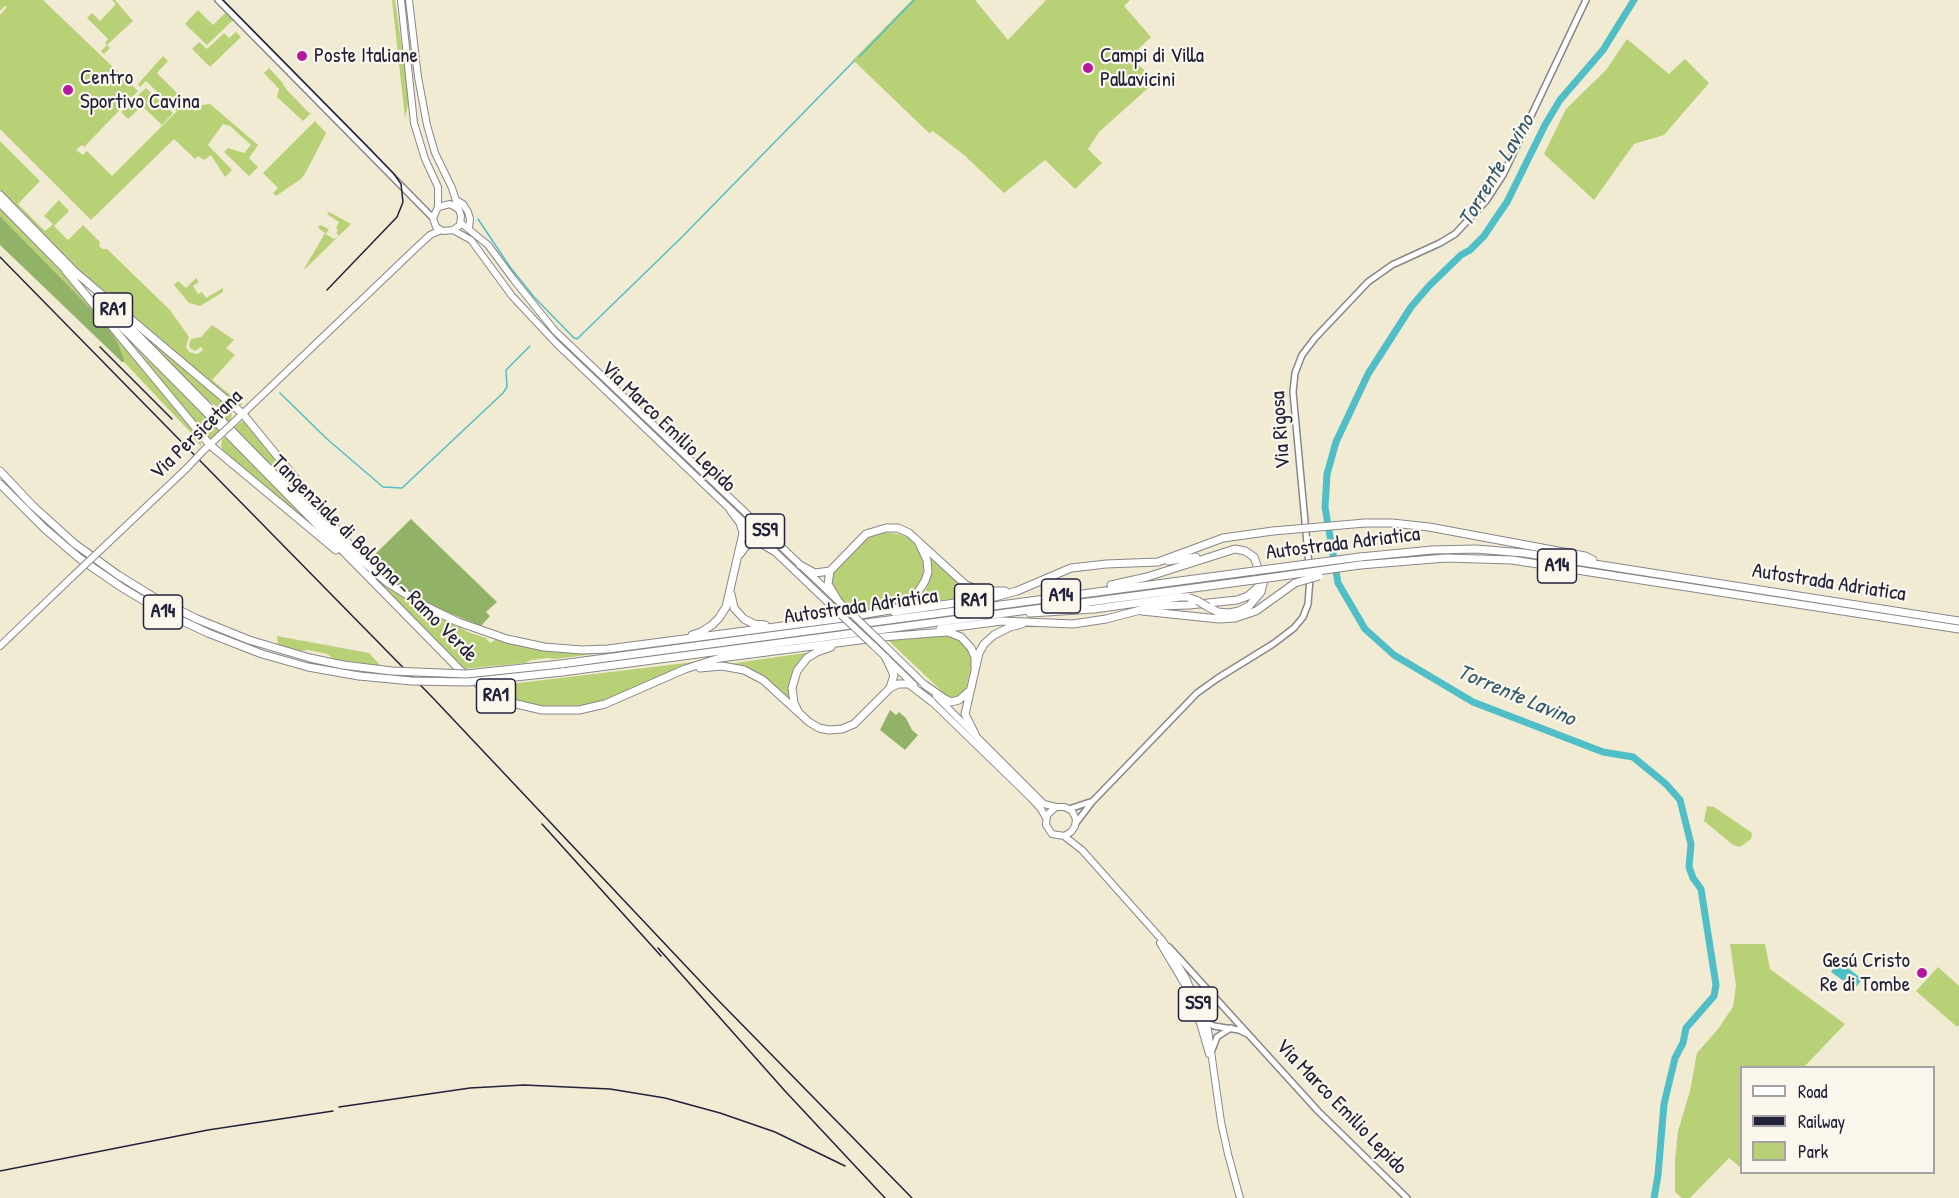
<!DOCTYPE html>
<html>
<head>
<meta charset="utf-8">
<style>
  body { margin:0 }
  #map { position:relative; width:1959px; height:1198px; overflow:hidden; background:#f1ebd4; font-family:"Patrick Hand",sans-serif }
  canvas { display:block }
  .legend { position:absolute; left:1740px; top:1066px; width:195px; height:108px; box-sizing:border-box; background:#fbf7ec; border:2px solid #a4a2a5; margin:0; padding:8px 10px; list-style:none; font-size:18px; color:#22223b }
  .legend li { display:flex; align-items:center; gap:12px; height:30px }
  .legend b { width:30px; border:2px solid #a4a2a5 }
</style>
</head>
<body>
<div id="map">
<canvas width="1959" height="1198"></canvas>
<ul class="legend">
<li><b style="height:8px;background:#fff"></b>Road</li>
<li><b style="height:8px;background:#22223b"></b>Railway</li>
<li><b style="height:16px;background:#b9d176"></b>Park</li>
</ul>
</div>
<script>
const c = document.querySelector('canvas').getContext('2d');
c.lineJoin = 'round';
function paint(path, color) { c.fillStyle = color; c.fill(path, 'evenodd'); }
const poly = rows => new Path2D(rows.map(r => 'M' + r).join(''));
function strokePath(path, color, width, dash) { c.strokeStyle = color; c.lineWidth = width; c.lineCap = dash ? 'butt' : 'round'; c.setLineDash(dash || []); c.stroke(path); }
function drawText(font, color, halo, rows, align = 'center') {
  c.font = font + ' "Patrick Hand",sans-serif'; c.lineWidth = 4.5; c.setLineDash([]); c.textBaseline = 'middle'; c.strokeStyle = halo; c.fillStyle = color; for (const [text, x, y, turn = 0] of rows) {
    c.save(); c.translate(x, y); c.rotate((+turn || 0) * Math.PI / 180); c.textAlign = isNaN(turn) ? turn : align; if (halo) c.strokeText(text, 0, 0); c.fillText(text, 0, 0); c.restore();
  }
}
paint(poly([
  [0,0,43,0,138,91,84,147,82,145,76,150,83,155,87,151,112,176,177,111,146,81,140,87,138,84,163,56,168,61,157,73,195,111,202,105,210,104,258,145,249,158,258,167,249,176,224,152,228,148,244,153,251,145,230,126,223,124,208,145,232,170,225,177,211,155,204,160,198,156,195,159,174,139,91,220,0,129,0,15,7,7,5,6,0,11],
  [112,0,115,0,133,21,107,45,110,48,104,54,101,51,107,45,105,43,108,39,87,18,92,13,100,21,116,4],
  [392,0,395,0,407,83,408,104,405,118],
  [912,0,975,0,1008,40,1046,0,1130,0,1124,6,1151,37,1130,57,1156,81,1099,132,1088,149,1102,163,1075,189,1045,160,1004,193,964,155,933,131,929,133,853,60],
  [198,10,213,25,225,13,233,20,207,45,185,24],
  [236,32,241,37,210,67,192,49,199,42,207,49,224,33,229,38],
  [1627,39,1669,74,1685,59,1709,83,1664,135,1634,144,1594,200,1544,154,1566,109,1606,70],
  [269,68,282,82,286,89,309,113,312,112,303,121,277,97,279,89,264,73],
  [146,88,173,113,162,125,142,106,128,119,121,112],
  [315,121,326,133,306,172,301,179,276,196,273,193,278,188,263,173],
  [0,141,40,181,18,204,45,231,53,224,44,216,59,200,69,211,54,226,68,240,83,225,100,242,99,246,103,249,107,249,170,310,189,337,186,347,189,352,197,354,203,350,201,347,195,351,190,348,189,344,191,339,201,337,212,325,234,340,226,348,235,355,212,380,243,405,235,405,95,286,0,190],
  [0,209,69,280,201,439,201,446,192,437,192,434,124,362,124,359,117,341,103,321,0,216],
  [329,212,351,224,305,269,304,269,325,233,318,228,320,225,329,229,326,234,334,239,339,236,336,233,338,230,336,228,339,222,327,214],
  [196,278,199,282,193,286,198,294,202,292,206,298,223,288,223,292,200,306,189,303,174,285,178,281,186,288],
  [138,330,229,406,232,413,231,419,228,422,220,414,222,412,219,408,203,397],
  [131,343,219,431,211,439,208,438],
  [242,421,245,422,319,511,318,513,234,428],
  [225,437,309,523,310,525,224,453,221,446,222,440],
  [881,532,900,534,909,538,916,545,924,564,922,579,913,595,902,602,858,614,838,596,832,588,830,579,834,572,864,540],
  [929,555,958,583,980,595,913,604,923,595,929,583,931,572],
  [357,562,403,597,468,632,486,638,490,643,497,639,543,650,594,654,555,659,548,658,531,660,525,663,462,669],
  [945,635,954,636,963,643,970,653,972,663,965,693,957,698,948,697,889,641],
  [277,636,369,653,381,666,334,659,327,654,308,650,299,651,278,645],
  [812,652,798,664,793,672,789,690,792,705,769,683,728,664],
  [694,662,694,663,604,702,566,709,526,706,485,687],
  [1707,806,1714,807,1752,833,1751,839,1740,847,1733,845,1704,821],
  [1730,944,1765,944,1770,969,1845,1024,1804,1067,1742,1068,1741,1168,1729,1158,1690,1198,1682,1198,1675,1192,1675,1161,1678,1131,1690,1091,1697,1053,1718,1029,1733,1007,1736,986],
  [1938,967,1959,986,1959,1025,1957,1027,1916,991]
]), '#b9d176');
paint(poly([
  [0,216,103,321,117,341,124,359,124,362,122,362,0,245],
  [411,519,497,602,486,612,490,616,481,626,442,610,416,597,390,579,369,560],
  [890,710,896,715,899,712,906,718,912,730,918,735,905,750,880,730]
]), '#92b367');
paint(poly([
  [1839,961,1862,979,1855,989,1831,972]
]), '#50bec6');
strokePath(poly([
  [859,57,914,0],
  [478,219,510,267,534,297,574,338,577,339,682,237,854,61],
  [280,393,327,439,383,487,402,488,503,393,507,387,506,370,530,346]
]), '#50bec6', 1.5);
strokePath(poly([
  [1634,0,1603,50,1560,100,1545,125,1507,202,1494,221,1484,236,1470,250,1461,255,1429,286,1411,307,1368,374,1336,442,1327,474,1325,507,1338,583,1365,629,1394,655,1473,702,1603,752,1633,757,1666,784,1680,800,1691,844,1689,867,1693,878,1701,889,1716,985,1714,996,1686,1028,1683,1043,1675,1058,1664,1104,1658,1175,1654,1198]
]), '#50bec6', 7);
const secondary = poly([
  [218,0,433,218],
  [1309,565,1293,392,1295,373,1302,355,1315,338,1368,282,1392,265,1440,243,1455,234,1486,201,1503,175,1586,0],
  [1069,809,1090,802],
  [1076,823,1092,802,1197,693,1218,678,1273,644,1294,628,1303,617,1308,604,1310,578],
  [1169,947,1318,1111,1407,1198],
  [1197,1005,1201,997,1213,994],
  [1205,1022,1214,1026,1239,1030,1247,1034],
  [1212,1050,1217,1037,1231,1028]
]);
const primary = poly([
  [401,0,414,123,425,159,438,187,438,207],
  [409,0,418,77,427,125,435,153,452,188,461,216,460,225,453,230,443,231,436,227,433,218,438,207,450,204,458,209],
  [456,200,463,204,468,212,470,219,469,228],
  [461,223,488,245,514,280,555,331,852,614],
  [453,230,471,240,512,296,557,344,841,615],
  [234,422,417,247,430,235,441,230],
  [203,451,219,436],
  [109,542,187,468],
  [882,643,927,687],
  [0,646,71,578],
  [874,646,914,685],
  [936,696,1044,804,1056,807,1065,807,1072,811,1076,819,1075,826,1071,832,1064,836,1052,834,1046,825,1047,815,1056,807],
  [928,698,1031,798,1041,809,1046,818],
  [1064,836,1082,850,1163,941,1186,978,1208,1030,1221,1122,1228,1154,1240,1198],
  [1160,943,1185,985,1200,1023,1209,1054]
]);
const highway = poly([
  [0,195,78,275],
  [0,203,70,274],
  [66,271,210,445,336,550],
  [75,272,243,414,349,544],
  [114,311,225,424],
  [107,312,222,428],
  [232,431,341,542,388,583,427,607,458,622,507,639,544,647,582,650,608,649,836,619,890,610,902,606,914,598,925,581,928,572,927,560,918,541],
  [228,434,460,670,487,691,512,703,542,710,579,710,605,704,685,669,720,658,883,637,932,633,948,632,961,637,971,648,975,657,975,667],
  [0,471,32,505,75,544,118,575,157,599,197,619,249,640,310,658,343,665],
  [0,484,44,528,79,558,121,587,161,611,208,633,262,654,308,667,359,676],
  [1365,523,1392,523,1429,527,1585,556,1593,560],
  [740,554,746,546,754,543,762,544,774,551],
  [1360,557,1432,550,1476,549,1524,553,1959,621],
  [1168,561,1196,557],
  [800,565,815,573,830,571],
  [1360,565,1446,558,1512,560,1959,629],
  [731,594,734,608,744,619,754,624,765,625],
  [837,599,828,584,830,571,866,534,886,528,898,528,909,533,966,585,981,591,1005,591],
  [1208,607,1218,612,1229,613,1239,611,1249,606,1261,592,1265,576],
  [1142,611,1219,619,1235,618,1256,611,1295,583],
  [894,612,995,597,1017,591,1071,568,1106,564,1158,562,1223,538,1273,531],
  [1030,613,1094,609,1180,597,1187,597,1198,601],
  [940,629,1002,621,1073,624,1106,619,1156,606,1189,605,1237,600,1248,596,1256,589,1259,585,1260,574,1254,557,1245,551,1235,549,1147,577,1111,585],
  [692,635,701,632,712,625,719,618,726,607,743,533,740,523,731,511],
  [886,658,894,675,890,688],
  [561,664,1254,571],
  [700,668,722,666,744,670,763,680,809,722,819,728,829,730,842,729,854,724,890,688,898,684,909,684,931,701],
  [562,672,1254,580],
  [925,685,945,699,951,702,959,700,968,692],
  [798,711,794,703,792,688,797,671,807,658,817,652,831,647],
  [975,734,965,714,979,653,984,644,994,635,1010,627,1022,624]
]);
strokePath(secondary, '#8a8688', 8);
strokePath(primary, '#8a8688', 8);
strokePath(highway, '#8a8688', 9);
strokePath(secondary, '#fff', 5);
strokePath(primary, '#fff', 6);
strokePath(highway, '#fff', 7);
strokePath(poly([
  [223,0,370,149,394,174,401,184,403,202,397,217,327,290]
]), '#22223b', 1.5);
strokePath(poly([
  [0,257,433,698,716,998,912,1198],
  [100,347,172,419],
  [542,824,661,956],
  [658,948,785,1091,885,1198],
  [339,1107,470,1088,524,1085,610,1089,665,1098,720,1113,775,1132,845,1166],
  [0,1171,208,1130,333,1111]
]), '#22223b', 1.5);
const primaryBridge = poly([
  [219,436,234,422],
  [187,468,203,451],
  [71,578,109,542],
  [852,614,882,643],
  [841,615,874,646]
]);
const highwayBridge = poly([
  [1273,531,1365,523],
  [1254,571,1360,557],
  [1254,580,1360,565],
  [1295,583,1319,576],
  [1198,601,1208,607],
  [343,665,392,671,466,674,561,664],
  [359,676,412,681,468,682,562,672]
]);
strokePath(primaryBridge, '#8a8688', 8, []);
strokePath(highwayBridge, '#8a8688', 9, []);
strokePath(primaryBridge, '#fff', 6);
strokePath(highwayBridge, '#fff', 7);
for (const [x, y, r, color] of [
  [302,56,6,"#b5179e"],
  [1088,68,6,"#b5179e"],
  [68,90,6,"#b5179e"],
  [1922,973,6,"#b5179e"]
]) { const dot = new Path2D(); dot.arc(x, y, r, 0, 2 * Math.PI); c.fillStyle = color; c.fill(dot); strokePath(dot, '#fbf7ec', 2); }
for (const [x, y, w] of [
  [113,310,39],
  [765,531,39],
  [1557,566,39],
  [1061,596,39],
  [974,601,39],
  [163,612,39],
  [496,696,39],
  [1198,1004,39]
]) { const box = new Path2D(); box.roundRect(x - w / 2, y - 17, w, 34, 4.5); c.fillStyle = '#fbf7ec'; c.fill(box); strokePath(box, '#22223b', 1.5); }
drawText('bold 20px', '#22223b', null, [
  ["RA1",113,310],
  ["SS9",765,531],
  ["A14",1557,566],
  ["A14",1061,596],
  ["RA1",974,601],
  ["A14",163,612],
  ["RA1",496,696],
  ["SS9",1198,1004]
]);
drawText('21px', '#22223b', '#fbf7ec', [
  ["Poste Italiane",314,56],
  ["Campi di Villa",1100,56],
  ["Pallavicini",1100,80],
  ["Centro",80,78],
  ["Sportivo Cavina",80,102],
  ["Gesú Cristo",1910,961,"right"],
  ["Re di Tombe",1910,985,"right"]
], 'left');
drawText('21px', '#22223b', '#fbf7ec', [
  ["Via Marco Emilio Lepido",668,427,44],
  ["Via Rigosa",1281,430,-94],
  ["Via Persicetana",197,435,-44],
  ["Autostrada Adriatica",1343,544,-7],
  ["Tangenziale di Bologna - Ramo Verde",374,559,45],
  ["Autostrada Adriatica",1829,583,9],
  ["Autostrada Adriatica",861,607,-8],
  ["Via Marco Emilio Lepido",1341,1107,46]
]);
drawText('italic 22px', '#32596c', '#fbf7ec', [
  ["Torrente Lavino",1497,171,-59],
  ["Torrente Lavino",1516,696,23]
]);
</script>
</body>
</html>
